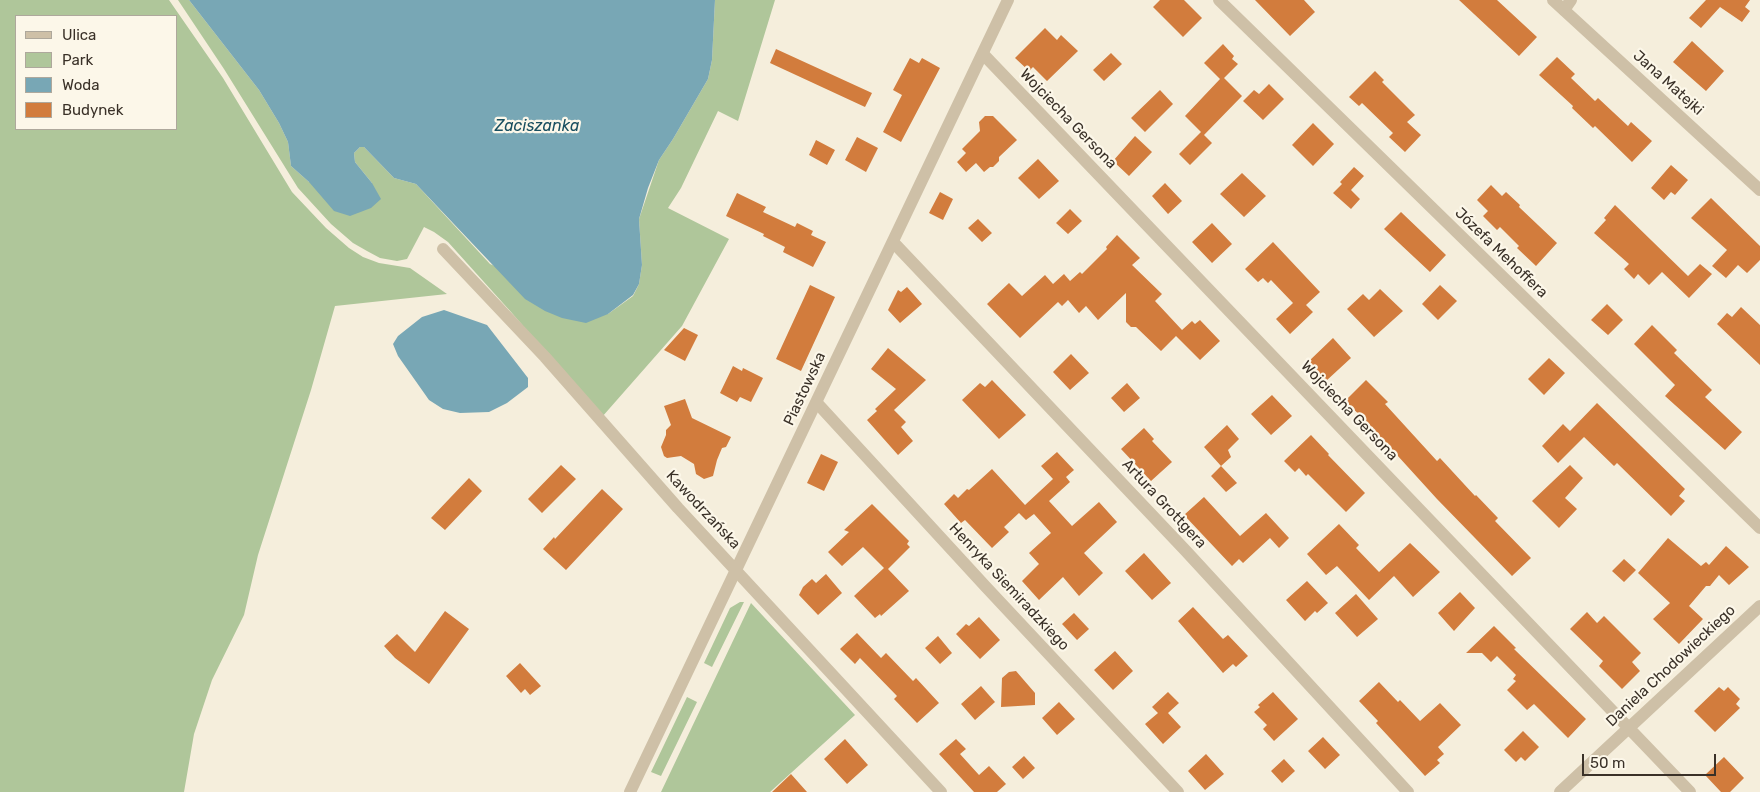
<!DOCTYPE html>
<html>
<head>
<meta charset="utf-8">
<style>
  body { margin:0 }
  #map { position:relative; width:1760px; height:792px; overflow:hidden; background:#f5eedc; font-family:Rubik,sans-serif }
  canvas { display:block }
  .legend { position:absolute; left:15px; top:15px; width:162px; height:115px; box-sizing:border-box; background:#fcf7e9; border:1px solid #aea89c; margin:0; padding:6px 9px; list-style:none; font-size:15px; color:#3a3128 }
  .legend li { display:flex; align-items:center; gap:10px; height:25px }
  .legend b { width:25px; border:1px solid #aea89c }
  .scale { position:absolute; left:1582px; top:754px; width:134px; height:22px; box-sizing:border-box; border:2px solid #3a3128; border-top:0; padding-left:6px; font-size:15px; line-height:18px; white-space:nowrap; color:#3a3128; -webkit-text-stroke:4px #fcf7e9; paint-order:stroke }
</style>
</head>
<body>
<div id="map">
<canvas width="1760" height="792"></canvas>
<ul class="legend">
<li><b style="height:6px;background:#cec0a7"></b>Ulica</li>
<li><b style="height:14px;background:#afc69a"></b>Park</li>
<li><b style="height:14px;background:#78a7b5"></b>Woda</li>
<li><b style="height:14px;background:#d27c3d"></b>Budynek</li>
</ul>
<div class="scale">50 m</div>
</div>
<script>
const c = document.querySelector('canvas').getContext('2d');
c.lineJoin = 'round';
function paint(path, color) { c.fillStyle = color; c.fill(path, 'evenodd'); }
const poly = rows => new Path2D(rows.map(r => 'M' + r).join(''));
function strokePath(path, color, width, dash) { c.strokeStyle = color; c.lineWidth = width; c.lineCap = dash ? 'butt' : 'round'; c.setLineDash(dash || []); c.stroke(path); }
function drawText(font, color, halo, rows, align = 'center') {
  c.font = font + ' Rubik,sans-serif'; c.lineWidth = 4.5; c.setLineDash([]); c.textBaseline = 'middle'; c.strokeStyle = halo; c.fillStyle = color; for (const [text, x, y, turn = 0] of rows) {
    c.save(); c.translate(x, y); c.rotate((+turn || 0) * Math.PI / 180); c.textAlign = isNaN(turn) ? turn : align; if (halo) c.strokeText(text, 0, 0); c.fillText(text, 0, 0); c.restore();
  }
}
paint(poly([
  [0,0,169,0,223,78,292,192,326,228,349,248,363,257,379,263,410,268,447,294,335,306,311,390,258,555,244,615,212,680,194,734,184,792,0,792],
  [16,16,176,16,176,129,16,129],
  [178,0,189,0,259,90,279,123,288,142,291,166,309,182,372,183,355,162,354,153,360,147,364,147,394,178,416,184,490,264,608,314,633,296,639,284,642,265,639,219,659,160,673,139,708,79,712,60,715,0,775,0,738,121,718,111,681,188,668,208,729,239,682,326,602,417,511,312,448,242,434,232,424,227,407,259,397,261,380,258,367,251,353,243,331,224,298,188,224,69],
  [740,602,744,602,712,667,704,663,730,608],
  [751,603,855,715,770,792,661,792],
  [687,697,697,702,661,776,651,772]
]), '#afc69a');
paint(poly([
  [189,0,715,0,712,60,708,79,673,139,659,160,648,188,639,219,642,265,639,284,633,295,608,314,586,323,562,318,545,311,525,299,416,184,394,178,364,147,360,147,354,153,355,162,372,183,381,199,371,208,350,216,334,211,309,182,291,166,288,142,279,123,259,90],
  [444,310,487,325,528,378,528,387,507,403,489,412,460,413,443,409,429,400,398,356,393,344,398,336,422,317]
]), '#78a7b5');
paint(poly([
  [1160,0,1184,0,1202,18,1183,37,1153,7],
  [1255,0,1304,0,1315,12,1290,36],
  [1459,0,1497,0,1537,37,1519,56],
  [1706,0,1750,0,1745,7,1750,11,1742,22,1720,7,1701,28,1689,18],
  [1045,28,1057,40,1061,35,1078,51,1047,81,1033,67,1029,71,1015,58],
  [1692,41,1724,71,1706,91,1673,62],
  [1223,44,1234,56,1232,59,1238,64,1224,78,1242,96,1204,135,1212,143,1190,165,1179,154,1201,132,1185,116,1220,79,1204,63],
  [776,49,872,93,865,107,770,63],
  [1111,53,1122,64,1104,81,1093,70],
  [1557,57,1575,74,1571,78,1595,101,1598,98,1628,126,1631,122,1652,141,1632,162,1595,126,1593,128,1572,108,1573,106,1539,75],
  [910,58,919,63,922,58,940,68,901,142,883,132,902,95,893,90],
  [1375,71,1384,80,1382,82,1415,115,1407,122,1421,135,1405,152,1389,137,1393,133,1362,103,1359,106,1349,97],
  [1269,84,1284,99,1263,120,1243,101,1254,90,1259,94],
  [1160,90,1173,104,1145,132,1131,118],
  [985,116,993,116,1017,140,999,157,999,161,993,167,990,167,984,172,976,163,966,172,957,162,966,153,962,149,980,131,979,122],
  [1313,123,1334,144,1313,166,1292,145],
  [1135,136,1152,152,1129,176,1113,161],
  [857,137,878,148,866,172,845,160],
  [816,140,835,150,827,165,809,155],
  [1038,159,1059,181,1039,199,1018,178],
  [1671,165,1688,180,1675,195,1671,192,1664,200,1651,188],
  [1354,167,1364,176,1351,190,1360,199,1351,209,1333,193,1342,184,1340,182],
  [1242,173,1266,196,1244,217,1220,194],
  [1165,183,1182,201,1168,214,1152,196],
  [1491,185,1502,196,1506,192,1520,205,1519,207,1557,243,1536,266,1517,248,1519,246,1500,227,1497,230,1483,216,1488,211,1477,200],
  [940,192,953,199,943,220,929,213],
  [737,193,766,207,763,212,795,227,797,223,813,231,811,235,826,242,813,267,783,252,785,247,763,236,764,234,726,216],
  [1711,198,1760,246,1760,260,1747,273,1738,265,1726,278,1712,266,1727,250,1691,218],
  [1615,205,1688,276,1700,264,1712,274,1689,298,1662,272,1649,285,1638,274,1634,279,1624,269,1629,264,1594,233,1606,220,1604,218],
  [1070,209,1082,221,1068,234,1056,223],
  [1401,212,1446,255,1430,272,1384,229],
  [978,219,992,233,982,242,968,228],
  [1212,223,1232,244,1212,263,1192,242],
  [1117,235,1140,258,1132,265,1162,294,1155,301,1182,330,1192,321,1195,324,1200,320,1220,341,1200,360,1176,336,1161,351,1136,327,1131,327,1126,322,1126,293,1098,320,1086,306,1079,313,1068,300,1062,306,1058,302,1020,338,987,304,1009,283,1022,296,1045,275,1053,284,1064,274,1070,281,1080,272,1082,274,1107,249,1106,247],
  [1273,242,1320,292,1306,305,1313,312,1290,334,1276,319,1293,303,1271,280,1268,283,1263,278,1258,282,1245,269],
  [810,285,835,297,801,371,776,359],
  [1440,285,1457,301,1438,320,1422,304],
  [907,287,922,304,900,323,888,310,898,290,901,292],
  [1380,289,1403,311,1374,337,1347,309,1363,294,1369,300],
  [1607,304,1623,320,1608,335,1591,320],
  [1741,307,1760,325,1760,365,1717,324,1727,313,1732,317],
  [1652,325,1677,350,1674,353,1712,390,1705,397,1742,432,1725,450,1665,396,1675,385,1634,344],
  [684,328,698,335,685,361,664,350],
  [1333,338,1351,358,1326,381,1308,362],
  [888,348,926,380,894,410,906,422,901,427,913,441,898,455,867,420,877,411,875,409,896,389,871,369],
  [1071,354,1089,373,1070,390,1053,372],
  [1549,358,1565,373,1544,395,1528,379],
  [733,366,742,371,743,368,763,378,751,402,740,397,737,402,720,393],
  [992,380,1026,415,999,439,962,400,980,383,985,387],
  [1366,380,1388,402,1385,404,1437,461,1440,458,1475,496,1476,495,1498,518,1495,521,1531,558,1512,576,1437,499,1367,422,1345,401],
  [1127,383,1140,398,1124,412,1111,398],
  [1272,395,1292,416,1271,435,1251,414],
  [685,399,692,418,731,437,726,447,722,448,717,460,713,476,704,479,696,474,694,464,681,456,667,458,664,456,661,447,666,435,666,430,671,425,664,406],
  [1597,403,1685,489,1679,496,1685,501,1671,516,1617,463,1614,466,1584,437,1558,463,1542,446,1563,424,1570,431],
  [1227,425,1239,439,1228,450,1231,457,1221,466,1204,447],
  [1144,428,1154,439,1152,441,1172,462,1151,481,1121,449],
  [1311,435,1329,454,1328,455,1365,493,1346,512,1308,474,1306,476,1299,468,1295,472,1284,461],
  [1057,452,1074,470,1066,477,1070,482,1049,501,1072,526,1099,502,1117,522,1084,553,1103,573,1079,596,1063,577,1039,600,1022,581,1039,564,1029,553,1051,533,1034,514,1026,520,1019,513,1004,527,1009,532,992,548,965,520,961,523,944,504,954,494,958,498,967,489,969,490,992,469,1025,505,1053,479,1041,466],
  [821,454,838,462,824,491,807,483],
  [561,465,576,479,542,513,528,499],
  [1570,465,1583,478,1565,498,1577,509,1559,528,1532,501],
  [1221,466,1237,483,1226,492,1211,476],
  [469,478,482,491,445,530,431,518],
  [602,489,623,509,566,570,543,549,554,537,555,539],
  [1204,497,1240,536,1266,513,1289,538,1279,548,1270,538,1243,563,1239,559,1232,566,1184,515],
  [872,504,909,541,907,544,910,547,888,569,909,591,881,616,880,614,875,618,854,596,884,568,863,547,842,566,828,552,849,532,844,530],
  [1339,524,1359,545,1356,548,1379,572,1410,543,1440,572,1413,597,1394,576,1369,600,1337,566,1326,575,1307,554],
  [1668,538,1701,566,1706,562,1709,565,1726,546,1749,567,1729,585,1719,575,1710,586,1706,586,1689,606,1703,619,1679,644,1653,619,1670,603,1638,573],
  [1144,553,1171,583,1152,600,1125,571],
  [1624,559,1636,570,1624,582,1612,571],
  [826,574,842,593,818,615,799,595,803,587,812,579,816,583],
  [1307,581,1328,603,1317,613,1315,611,1305,621,1286,600],
  [1460,592,1475,608,1454,631,1438,613],
  [1356,594,1378,619,1357,637,1335,613],
  [1193,607,1223,639,1228,635,1248,656,1236,667,1233,664,1223,673,1178,621],
  [445,611,469,629,429,684,395,658,384,646,397,634,415,652],
  [1587,612,1597,623,1604,616,1641,653,1632,662,1640,671,1622,689,1599,666,1603,661,1570,629],
  [1074,613,1089,629,1077,640,1062,624],
  [979,617,1000,640,980,659,956,634,966,624,969,626],
  [1494,626,1516,648,1514,649,1586,719,1568,738,1534,704,1527,710,1507,690,1516,681,1513,679,1516,675,1497,656,1491,662,1482,653,1466,653],
  [857,633,881,658,886,653,913,681,916,678,939,703,917,723,894,699,897,696,860,658,855,664,840,649],
  [938,636,952,653,940,664,925,648],
  [1115,651,1133,671,1113,690,1094,670],
  [520,663,541,686,530,695,525,689,521,693,506,676],
  [1016,671,1035,693,1035,705,1001,707,1002,678,1009,672],
  [1379,682,1398,702,1400,700,1420,721,1440,703,1461,725,1438,747,1444,754,1437,760,1440,763,1425,776,1376,723,1378,721,1359,701],
  [981,686,995,702,975,720,961,704],
  [1719,687,1724,691,1728,687,1740,699,1736,704,1740,708,1715,732,1694,711],
  [1168,692,1179,703,1168,713,1181,727,1163,744,1145,724,1158,713,1152,707],
  [1273,692,1298,719,1274,741,1263,729,1267,725,1254,712,1260,707,1258,705],
  [1059,702,1075,719,1057,735,1042,718],
  [1523,731,1539,747,1525,761,1521,757,1516,762,1504,750],
  [1323,737,1340,755,1325,769,1308,751],
  [845,739,868,765,847,784,824,759],
  [956,739,966,749,960,754,979,775,989,766,1006,784,997,792,974,792,939,754],
  [1206,754,1224,774,1205,790,1188,771],
  [1024,756,1035,768,1023,779,1012,767],
  [1724,757,1744,778,1730,792,1721,792,1705,775],
  [1284,759,1295,771,1282,783,1271,771],
  [791,774,807,792,772,792]
]), '#d27c3d');
strokePath(poly([
  [1219,0,1760,528],
  [1564,10,1571,0],
  [983,54,1690,792],
  [893,242,1185,550,1408,792],
  [443,249,545,357,678,508,941,792],
  [817,403,986,587,1178,792],
  [1560,792,1760,606]
]), '#cec0a7', 12);
strokePath(poly([
  [1553,0,1760,190],
  [630,792,1008,0]
]), '#cec0a7', 12);
drawText('15px', '#3a3128', '#fcf7e9', [
  ["Jana Matejki",1668,83,42],
  ["Wojciecha Gersona",1068,119,46],
  ["Józefa Mehoffera",1501,253,44],
  ["Piastowska",805,389,-65],
  ["Wojciecha Gersona",1349,411,46],
  ["Artura Grottgera",1164,504,47],
  ["Kawodrzańska",703,510,47],
  ["Henryka Siemiradzkiego",1009,587,47],
  ["Daniela Chodowieckiego",1671,666,-43]
]);
drawText('italic 16px', '#194f60', '#fcf7e9', [
  ["Zaciszanka",537,126]
]);
</script>
</body>
</html>
